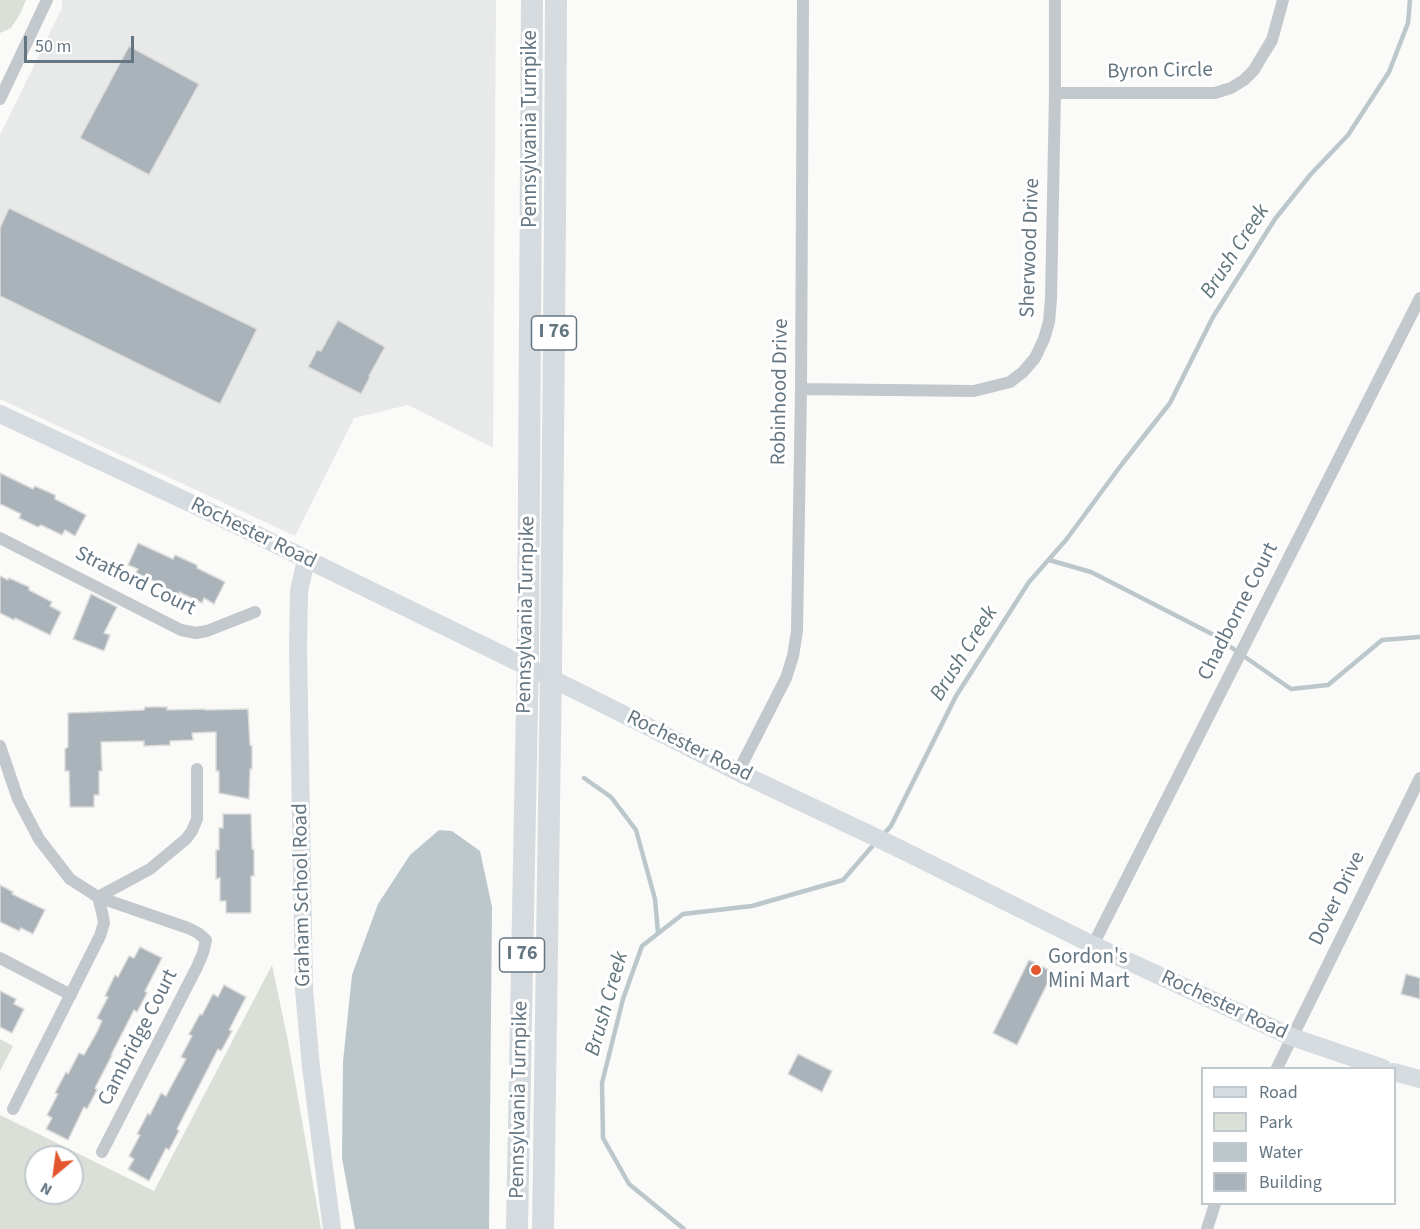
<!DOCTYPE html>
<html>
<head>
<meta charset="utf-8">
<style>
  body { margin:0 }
  #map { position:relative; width:1420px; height:1229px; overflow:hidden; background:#fafaf8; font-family:"Source Sans 3",sans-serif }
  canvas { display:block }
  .legend { position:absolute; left:1201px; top:1067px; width:195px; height:138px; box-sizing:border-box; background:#fff; border:2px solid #c1c8cd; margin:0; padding:8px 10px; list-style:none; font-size:18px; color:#657683 }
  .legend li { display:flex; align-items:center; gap:12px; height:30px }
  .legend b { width:30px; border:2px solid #c1c8cd }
  .north { position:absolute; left:24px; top:1145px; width:60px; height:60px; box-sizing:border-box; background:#fff; border:2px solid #c1c8cd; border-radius:50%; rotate:209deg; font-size:16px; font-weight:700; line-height:24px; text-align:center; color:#657683 }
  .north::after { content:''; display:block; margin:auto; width:21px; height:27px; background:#e4572e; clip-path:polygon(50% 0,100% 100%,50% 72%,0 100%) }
  .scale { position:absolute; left:24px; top:36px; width:110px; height:27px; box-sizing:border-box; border:3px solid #657683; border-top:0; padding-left:8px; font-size:18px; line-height:21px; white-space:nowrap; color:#657683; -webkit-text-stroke:4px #fff; paint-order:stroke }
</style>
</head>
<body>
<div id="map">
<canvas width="1420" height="1229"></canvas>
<ul class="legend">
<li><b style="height:8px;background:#d6dbdf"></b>Road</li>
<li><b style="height:16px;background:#dadfd7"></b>Park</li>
<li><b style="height:16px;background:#bbc7cb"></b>Water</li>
<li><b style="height:16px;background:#aab3b9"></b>Building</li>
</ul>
<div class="north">N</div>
<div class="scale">50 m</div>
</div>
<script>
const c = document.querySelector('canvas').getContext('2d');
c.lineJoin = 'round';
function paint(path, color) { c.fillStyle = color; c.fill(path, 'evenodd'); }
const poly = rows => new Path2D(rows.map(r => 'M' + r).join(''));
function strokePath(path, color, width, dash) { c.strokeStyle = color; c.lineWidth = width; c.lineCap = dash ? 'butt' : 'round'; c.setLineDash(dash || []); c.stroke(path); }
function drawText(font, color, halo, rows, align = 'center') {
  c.font = font + ' "Source Sans 3",sans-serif'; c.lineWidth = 6; c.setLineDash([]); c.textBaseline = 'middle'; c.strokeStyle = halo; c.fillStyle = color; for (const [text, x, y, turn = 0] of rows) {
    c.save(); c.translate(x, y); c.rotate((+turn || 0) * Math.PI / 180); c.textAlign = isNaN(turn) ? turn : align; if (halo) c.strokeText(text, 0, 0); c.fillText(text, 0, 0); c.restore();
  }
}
paint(poly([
  [62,0,496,0,493,448,408,405,354,418,295,536,0,399,0,135,62,8]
]), '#e8e9e9');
paint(poly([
  [0,0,26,0,20,14,11,28,0,33],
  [272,965,288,1041,321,1229,0,1229,0,1115,154,1191],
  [36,1157,72,1157,72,1193,36,1193],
  [0,1039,13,1046,0,1071]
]), '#dadfd7');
paint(poly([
  [439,830,452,831,480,851,492,907,489,1229,355,1229,342,1158,343,1062,352,975,378,904,410,855]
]), '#bbc7cb');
strokePath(poly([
  [1049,560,1091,572,1212,634,1291,689,1328,685,1382,640,1420,637],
  [584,778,611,797,636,830,655,899,658,933],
  [882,836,891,826,956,696,1029,582,1066,540,1122,464,1170,403,1213,317,1275,219,1311,174,1348,135,1389,72,1408,23,1410,0],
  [684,1229,629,1184,603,1138,602,1083,623,999,642,946,683,914,752,906,843,880,876,842]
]), '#bbc7cb', 4.5);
const building = poly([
  [129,46,199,84,149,175,80,138,129,46],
  [9,208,257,329,220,404,0,296,0,228,9,208],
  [338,320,385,347,369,376,370,377,361,394,308,367,317,350,321,351,338,320],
  [0,473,33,489,35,486,55,495,55,499,86,515,75,536,65,530,62,535,41,525,38,527,19,518,21,514,0,504,0,473],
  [138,543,173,559,175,555,197,565,197,568,225,582,214,604,204,598,202,603,179,592,179,597,156,586,158,583,136,573,138,569,128,565,138,543],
  [0,576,8,580,9,578,29,587,29,590,52,602,50,606,61,612,50,635,15,618,14,620,0,613,0,576],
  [91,594,117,607,104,633,110,635,104,651,73,639,91,594],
  [145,707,167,707,167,710,205,709,205,710,248,709,250,745,252,746,252,769,250,769,249,799,219,793,219,771,216,771,216,732,192,733,193,740,170,741,170,745,144,746,144,741,101,742,102,771,99,771,99,795,94,795,94,807,70,807,69,771,65,771,65,749,68,747,68,713,144,710,145,707],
  [223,814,251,814,252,849,254,850,254,876,251,876,251,913,226,913,226,901,220,901,220,878,216,879,216,850,219,850,219,828,223,828,223,814],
  [0,885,13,892,12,894,45,910,33,934,21,928,19,931,0,922,0,885],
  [140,947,162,958,145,991,147,993,137,1012,134,1010,111,1055,112,1055,95,1088,97,1090,87,1109,84,1107,68,1140,46,1129,52,1118,47,1115,58,1094,55,1093,66,1072,68,1074,79,1053,84,1055,97,1032,102,1021,97,1018,108,997,105,996,115,975,118,977,129,956,134,958,140,947],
  [1029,960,1053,972,1017,1045,993,1033,1029,960],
  [1406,974,1420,978,1420,999,1401,994,1406,974],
  [224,985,246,997,229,1030,232,1031,221,1051,218,1049,177,1129,179,1131,169,1150,166,1148,149,1181,128,1169,134,1159,129,1156,140,1135,137,1134,148,1113,150,1115,161,1093,166,1096,186,1059,181,1057,192,1036,189,1034,200,1014,202,1015,213,994,218,997,224,985],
  [0,991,16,999,14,1004,24,1009,12,1033,0,1027,0,991],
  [798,1054,832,1071,822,1092,788,1074,798,1054]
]);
paint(building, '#aab3b9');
strokePath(building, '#dcdcda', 1.5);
strokePath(poly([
  [1055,93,1215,93,1231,88,1244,80,1254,70,1261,58,1272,40,1283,0],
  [0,99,47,0],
  [801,389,974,391,1010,382,1023,372,1035,358,1044,339,1049,322,1051,299,1055,93,1055,0],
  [0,538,181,630,196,633,207,631,255,612],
  [0,746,18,799,39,839,70,879,98,897,188,928,198,933,206,940,203,953,197,967,102,1152],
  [738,772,786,678,793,656,797,631,801,389,803,0],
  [1093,945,1420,298],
  [0,958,71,995],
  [1277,1068,1420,778],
  [13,1109,100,936,104,923,102,912,98,897,150,869,186,839,192,831,197,819,197,769],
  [1207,1229,1215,1204]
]), '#c3c8cc', 12);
strokePath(poly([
  [0,414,218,516,581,693,738,772,896,847,1093,945,1292,1037,1383,1068],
  [306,560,299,591,298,648,304,989,311,1067,332,1229],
  [1394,1072,1420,1079]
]), '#d6dbdf', 18);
strokePath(poly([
  [517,1229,528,653,532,0],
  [543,1229,551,666,555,217,556,0]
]), '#d6dbdf', 22);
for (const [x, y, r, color] of [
  [1036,970,6,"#e4572e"]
]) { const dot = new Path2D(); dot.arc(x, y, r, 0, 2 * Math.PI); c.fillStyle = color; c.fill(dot); strokePath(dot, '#fff', 2); }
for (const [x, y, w] of [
  [554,333,45],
  [522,955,45]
]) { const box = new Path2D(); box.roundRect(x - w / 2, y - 17, w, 34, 4.5); c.fillStyle = '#fff'; c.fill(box); strokePath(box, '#657683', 1.5); }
drawText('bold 20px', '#657683', null, [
  ["I 76",554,333],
  ["I 76",522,955]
]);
drawText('21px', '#657683', '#fff', [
  ["Byron Circle",1160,72,-1],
  ["Pennsylvania Turnpike",531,129,-90],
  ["Sherwood Drive",1031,248,-88],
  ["Robinhood Drive",781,392,-89],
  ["Rochester Road",253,534,26],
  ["Stratford Court",135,582,26],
  ["Chadborne Court",1239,612,-63],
  ["Pennsylvania Turnpike",527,615,-89],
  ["Rochester Road",689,747,26],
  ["Graham School Road",303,895,-91],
  ["Dover Drive",1338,899,-64],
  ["Rochester Road",1224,1006,25],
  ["Cambridge Court",139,1038,-63],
  ["Pennsylvania Turnpike",520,1100,-89]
]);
drawText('21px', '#657683', '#fff', [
  ["Gordon's",1048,958],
  ["Mini Mart",1048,982]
], 'left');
drawText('italic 22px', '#60757c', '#fff', [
  ["Brush Creek",1236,252,-57],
  ["Brush Creek",965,654,-58],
  ["Brush Creek",608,1004,-74]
]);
</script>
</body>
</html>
